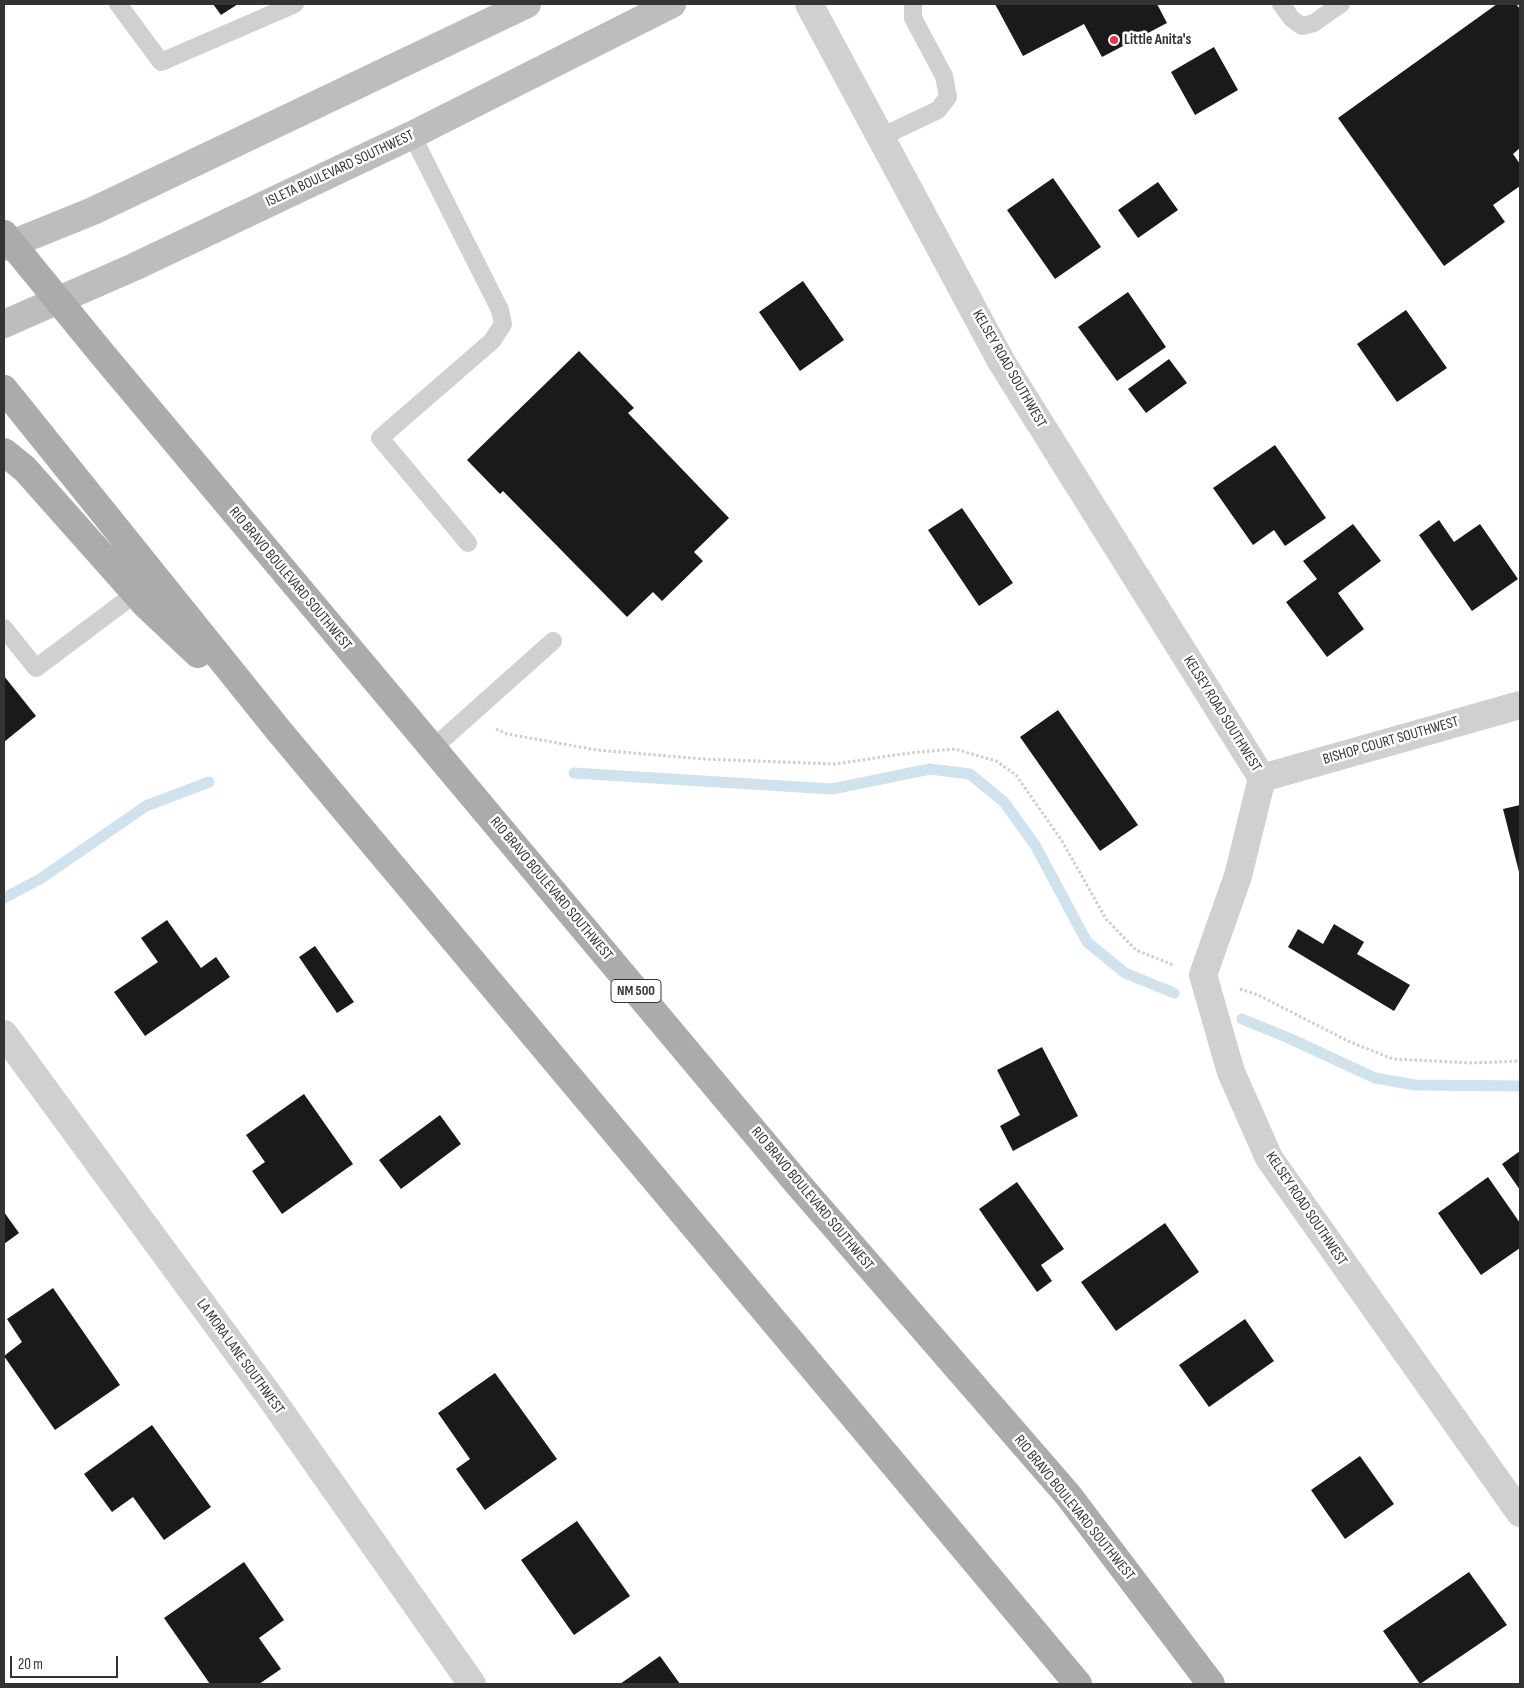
<!DOCTYPE html>
<html>
<head>
<meta charset="utf-8">
<style>
  body { margin:0 }
  #map { position:relative; width:1524px; height:1688px; overflow:hidden; background:#fff; font-family:"Sofia Sans Condensed",sans-serif }
  canvas { display:block }
  .frame { position:absolute; inset:0; border:5px solid #333; pointer-events:none }
  .scale { position:absolute; left:10px; top:1656px; width:108px; height:22px; box-sizing:border-box; border:2px solid #333; border-top:0; padding-left:6px; font-size:15px; line-height:18px; white-space:nowrap; color:#333; -webkit-text-stroke:4px #fff; paint-order:stroke }
</style>
</head>
<body>
<div id="map">
<canvas width="1524" height="1688"></canvas>
<div class="frame"></div>
<div class="scale">20 m</div>
</div>
<script>
const c = document.querySelector('canvas').getContext('2d');
c.lineJoin = 'round';
const poly = rows => new Path2D(rows.map(r => 'M' + r).join(''));
function strokePath(path, color, width, dash) { c.strokeStyle = color; c.lineWidth = width; c.lineCap = dash ? 'butt' : 'round'; c.setLineDash(dash || []); c.stroke(path); }
function paint(path, color) { c.fillStyle = color; c.fill(path, 'evenodd'); }
function drawText(font, color, halo, rows, align = 'center') {
  c.font = font + ' "Sofia Sans Condensed",sans-serif'; c.lineWidth = 5; c.setLineDash([]); c.textBaseline = 'middle'; c.strokeStyle = halo; c.fillStyle = color; for (const [text, x, y, turn = 0] of rows) {
    c.save(); c.translate(x, y); c.rotate((+turn || 0) * Math.PI / 180); c.textAlign = isNaN(turn) ? turn : align; if (halo) c.strokeText(text, 0, 0); c.fillText(text, 0, 0); c.restore();
  }
}
strokePath(poly([
  [574,773,832,789,930,769,970,774,1004,802,1035,845,1087,942,1125,973,1174,993],
  [4,898,40,879,146,806,209,782],
  [1242,1019,1291,1039,1375,1078,1415,1085,1520,1086]
]), '#cfe2ee', 11);
paint(poly([
  [213,4,238,4,221,15],
  [995,4,1157,4,1167,23,1102,57,1084,24,1023,56],
  [1497,4,1516,4,1520,9,1520,148,1513,154,1520,164,1520,186,1493,205,1505,222,1444,266,1338,118],
  [1214,47,1238,90,1195,115,1171,72],
  [1053,178,1101,247,1055,279,1007,210],
  [1158,182,1178,210,1138,238,1118,210],
  [803,281,844,340,800,371,759,312],
  [1128,292,1166,347,1117,381,1078,327],
  [1406,310,1447,368,1397,402,1357,344],
  [579,351,634,408,628,413,729,518,694,552,703,561,662,601,653,592,627,617,503,491,500,494,467,460],
  [1169,359,1187,383,1146,413,1128,389],
  [1275,445,1326,518,1285,546,1274,530,1253,545,1213,488],
  [962,508,1013,583,979,606,928,530],
  [1439,520,1454,542,1480,524,1518,579,1472,611,1419,535],
  [1353,524,1381,561,1338,593,1364,629,1327,657,1286,602,1317,579,1303,561],
  [4,676,36,716,4,742],
  [1058,710,1138,825,1100,851,1020,737],
  [1520,805,1520,876,1503,809],
  [167,920,201,968,216,957,230,977,145,1036,114,992,158,962,141,938],
  [1334,924,1364,942,1357,954,1410,985,1394,1011,1288,947,1298,929,1323,944],
  [315,946,354,1002,337,1013,299,957],
  [1042,1047,1078,1116,1013,1151,1000,1126,1020,1115,997,1070],
  [304,1094,353,1164,282,1214,252,1171,265,1162,246,1135],
  [440,1115,461,1144,401,1189,379,1160],
  [1520,1151,1520,1190,1502,1164],
  [1488,1177,1520,1223,1520,1248,1481,1275,1438,1213],
  [1017,1182,1064,1249,1041,1265,1052,1281,1037,1292,979,1209],
  [4,1212,19,1233,4,1244],
  [1165,1223,1199,1272,1116,1331,1081,1282],
  [53,1288,120,1385,55,1430,4,1356,22,1342,7,1319],
  [1245,1319,1274,1361,1209,1407,1179,1365],
  [495,1373,557,1459,485,1510,456,1469,470,1459,438,1413],
  [152,1425,211,1507,164,1540,133,1497,112,1512,84,1474],
  [1360,1456,1394,1504,1345,1539,1311,1490],
  [577,1521,630,1596,574,1635,521,1560],
  [244,1562,284,1620,259,1638,281,1669,259,1684,210,1684,164,1618],
  [1469,1572,1507,1625,1420,1684,1383,1631],
  [660,1656,680,1684,620,1684]
]), '#1a1a1a');
strokePath(poly([
  [496,729,507,734,597,750,704,759,835,764,909,753,955,749,996,761,1016,775,1062,841,1106,919,1136,950,1173,965],
  [1240,989,1258,995,1350,1042,1393,1059,1472,1063,1520,1061]
]), '#cdcdcd', 3, [2.5, 2.5]);
strokePath(poly([
  [118,4,161,62,295,4],
  [1281,4,1292,19,1302,26,1314,23,1341,4],
  [412,135,500,310,503,324,492,341,380,438,468,543],
  [881,137,938,110,948,97,944,76,913,18,913,4],
  [4,628,36,668,136,593],
  [433,748,553,641]
]), '#d0d0d0', 18);
strokePath(poly([
  [809,4,1001,361,1262,778,1238,876,1203,975,1231,1072,1269,1158,1520,1513],
  [1262,778,1520,705],
  [4,1034,271,1398,472,1684]
]), '#d0d0d0', 28);
strokePath(poly([
  [4,247,93,211,527,4],
  [4,324,134,267,412,135,672,4]
]), '#bdbdbd', 28);
strokePath(poly([
  [4,234,103,355,798,1184,1068,1495,1211,1684],
  [4,389,279,731,1078,1684],
  [4,452,25,469,145,604,198,654]
]), '#ababab', 28);
for (const [x, y, r, color] of [
  [1114,40,5,"#e63946"]
]) { const dot = new Path2D(); dot.arc(x, y, r, 0, 2 * Math.PI); c.fillStyle = color; c.fill(dot); strokePath(dot, '#fff', 2); }
for (const [x, y, w] of [
  [636,991,50]
]) { const box = new Path2D(); box.roundRect(x - w / 2, y - 11.5, w, 23, 4); c.fillStyle = '#fff'; c.fill(box); strokePath(box, '#333', 1); }
drawText('bold 14px', '#333', null, [
  ["NM 500",636,991]
]);
drawText('bold 15px', '#333', '#fff', [
  ["Little Anita's",1124,40]
], 'left');
drawText('15px', '#333', '#fff', [
  ["ISLETA BOULEVARD SOUTHWEST",340,169,-25],
  ["KELSEY ROAD SOUTHWEST",1009,369,60],
  ["RIO BRAVO BOULEVARD SOUTHWEST",290,579,50],
  ["KELSEY ROAD SOUTHWEST",1222,714,58],
  ["BISHOP COURT SOUTHWEST",1391,741,-16],
  ["RIO BRAVO BOULEVARD SOUTHWEST",551,889,50],
  ["RIO BRAVO BOULEVARD SOUTHWEST",812,1199,50],
  ["KELSEY ROAD SOUTHWEST",1306,1209,56],
  ["LA MORA LANE SOUTHWEST",240,1357,54],
  ["RIO BRAVO BOULEVARD SOUTHWEST",1074,1508,51]
]);
</script>
</body>
</html>
